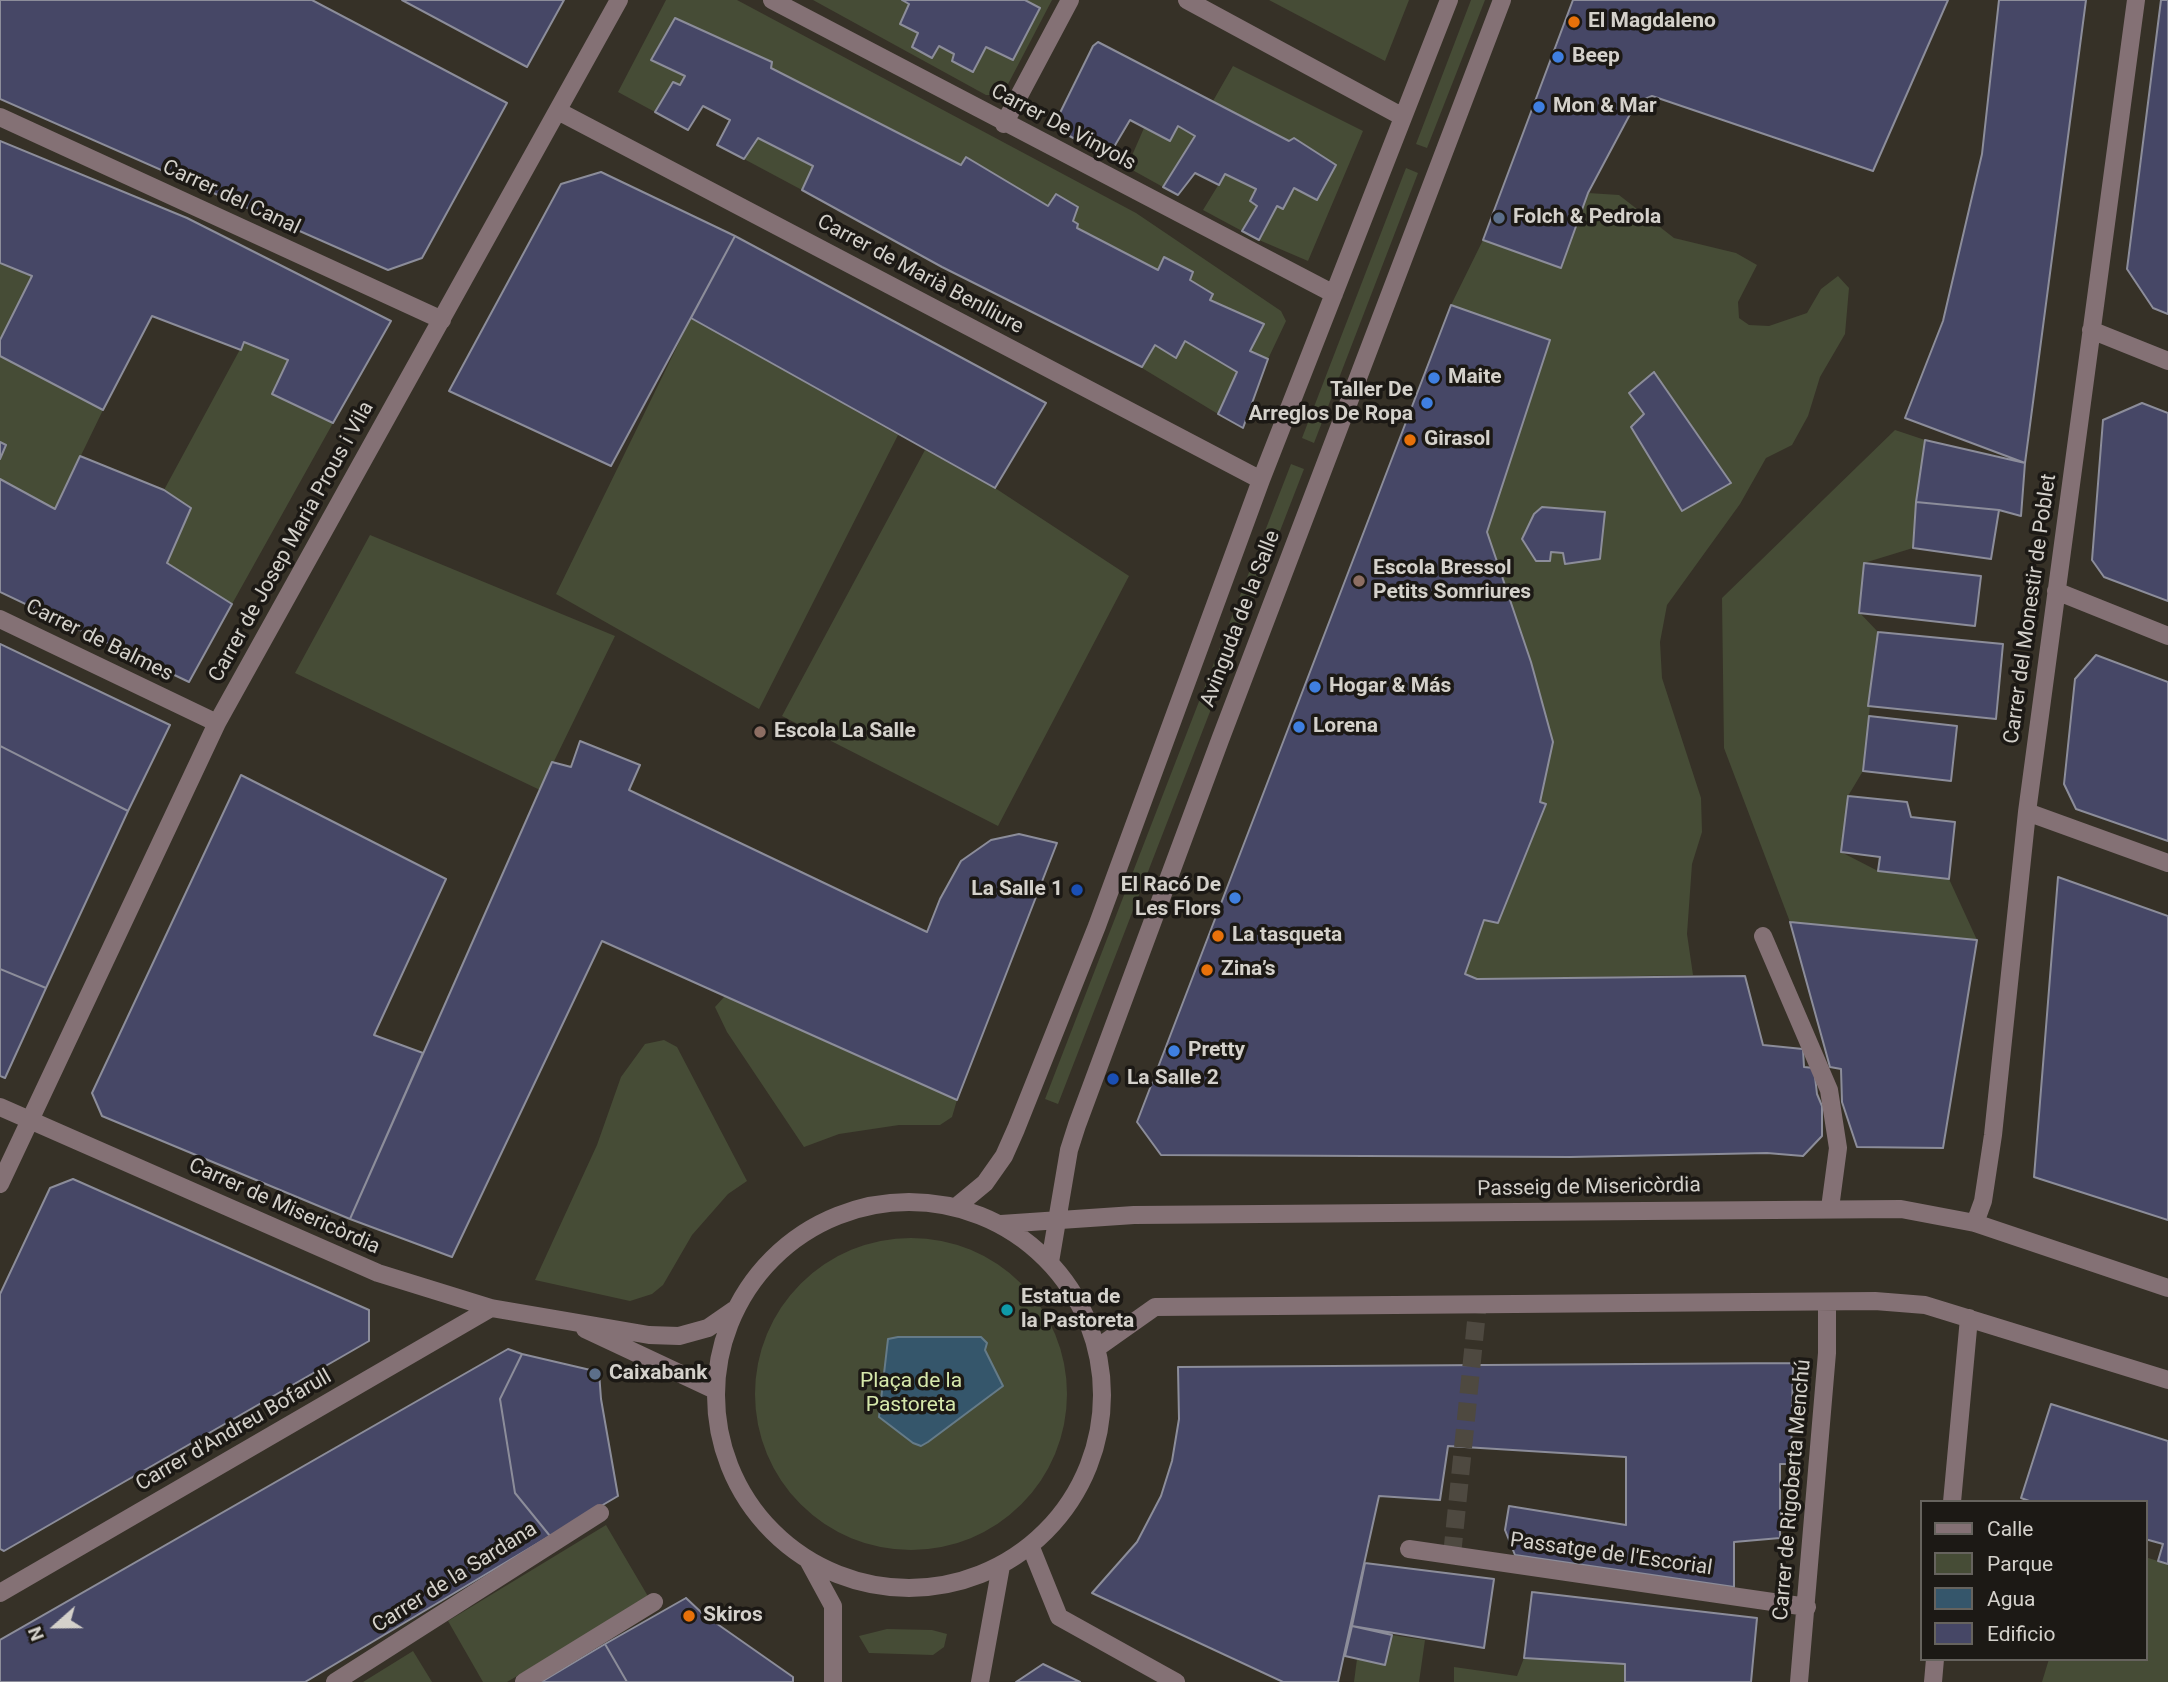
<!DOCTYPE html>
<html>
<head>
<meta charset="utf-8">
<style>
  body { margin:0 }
  #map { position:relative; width:2168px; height:1682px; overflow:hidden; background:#363127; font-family:Roboto,sans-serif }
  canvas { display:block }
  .legend { position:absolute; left:1920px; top:1500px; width:228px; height:161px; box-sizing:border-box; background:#1c1915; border:2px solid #66635e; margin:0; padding:9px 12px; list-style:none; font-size:21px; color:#d4d1cb }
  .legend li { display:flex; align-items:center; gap:14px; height:35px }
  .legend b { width:35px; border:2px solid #66635e }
  .north { position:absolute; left:21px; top:1591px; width:70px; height:70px; -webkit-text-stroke:5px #1c1915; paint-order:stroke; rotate:249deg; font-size:19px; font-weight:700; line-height:28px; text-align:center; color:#d4d1cb }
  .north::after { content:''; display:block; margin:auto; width:24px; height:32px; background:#d4d1cb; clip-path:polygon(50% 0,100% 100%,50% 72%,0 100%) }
</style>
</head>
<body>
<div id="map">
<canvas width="2168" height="1682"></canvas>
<ul class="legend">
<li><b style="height:9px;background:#847175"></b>Calle</li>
<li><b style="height:19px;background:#464c36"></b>Parque</li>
<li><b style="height:19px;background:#35566b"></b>Agua</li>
<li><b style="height:19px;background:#464766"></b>Edificio</li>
</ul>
<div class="north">N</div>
</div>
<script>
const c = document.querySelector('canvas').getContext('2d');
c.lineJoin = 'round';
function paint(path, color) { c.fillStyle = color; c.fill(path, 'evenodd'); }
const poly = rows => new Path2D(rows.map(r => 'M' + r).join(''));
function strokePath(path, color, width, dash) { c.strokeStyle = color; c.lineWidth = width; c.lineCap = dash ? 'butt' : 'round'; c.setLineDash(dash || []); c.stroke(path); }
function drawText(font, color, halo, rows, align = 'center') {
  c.font = font + ' Roboto,sans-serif'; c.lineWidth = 7; c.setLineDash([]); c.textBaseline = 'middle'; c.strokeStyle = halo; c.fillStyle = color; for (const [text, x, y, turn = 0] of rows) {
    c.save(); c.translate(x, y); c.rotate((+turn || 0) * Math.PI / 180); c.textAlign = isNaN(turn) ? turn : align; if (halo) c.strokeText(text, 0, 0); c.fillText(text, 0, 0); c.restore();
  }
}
paint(poly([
  [666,0,737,0,1136,213,1281,311,1286,321,1268,359,1250,351,1264,324,1210,300,1212,294,1190,280,1193,272,1165,257,1158,270,1077,228,1078,224,1073,221,1078,207,1056,194,1048,206,966,157,961,165,771,68,772,62,675,18,651,59,685,76,680,85,673,82,655,112,618,92],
  [813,0,902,0,909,4,900,24,918,33,912,47,931,58,939,46,954,54,973,72,986,47,1013,59,1039,8,1025,0,1052,0,1006,88,994,95,986,95],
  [1269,0,1409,0,1385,61],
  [1471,0,1485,0,1427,148,1416,144],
  [1233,66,1363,131,1308,261,1259,240,1277,206,1283,208,1294,188,1317,200,1336,165,1295,138,1289,141,1213,101],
  [1178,126,1195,136,1163,187,1127,167,1144,128,1169,141],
  [758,138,813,166,802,190,744,159],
  [1406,168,1418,173,1314,443,1302,438],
  [1225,174,1256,189,1250,200,1257,206,1242,231,1203,210],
  [1588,193,1619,195,1674,238,1736,253,1757,265,1738,302,1739,318,1749,325,1769,326,1807,313,1821,289,1838,276,1849,288,1845,334,1820,377,1808,416,1792,445,1766,458,1740,504,1667,605,1660,642,1662,678,1701,798,1702,832,1692,864,1687,934,1693,975,1477,979,1465,974,1484,920,1498,923,1545,805,1540,802,1553,742,1531,662,1487,532,1550,340,1451,305,1483,240,1561,268],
  [0,263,32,276,0,340],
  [691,318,898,435,759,709,556,594],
  [1185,341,1237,372,1218,414,1142,368,1155,345,1176,358],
  [244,342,288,360,272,394,333,423,232,604,167,563,191,508,164,490],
  [0,356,103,410,55,509,0,479,0,459,6,446,0,442],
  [1895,430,1925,440,1913,548,1864,563,1859,612,1878,632,1863,771,1848,796,1841,852,1878,871,1949,879,1977,940,1790,922,1724,748,1722,598],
  [925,450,995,488,1129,576,998,826,782,716],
  [1291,464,1304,469,1058,1104,1045,1099],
  [370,535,615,636,540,790,295,673],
  [725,996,957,1100,952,1117,940,1125,899,1125,839,1134,804,1147,727,1032,715,1007],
  [664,1040,677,1047,747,1181,728,1194,692,1235,663,1285,652,1294,630,1301,535,1280,597,1145,621,1077,645,1044],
  '755 1394a156 156 0 1 1 312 0a156 156 0 1 1-312 0Z',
  [606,1525,649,1598,507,1682,483,1682,448,1621],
  [2145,1557,2168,1564,2168,1682,2042,1682,2049,1659,2145,1659],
  [887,1629,932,1630,947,1634,944,1647,933,1655,869,1653,859,1636],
  [1392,1635,1425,1640,1419,1682,1354,1682,1357,1659,1385,1665],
  [413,1651,432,1682,363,1682],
  [1524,1658,1625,1664,1625,1682,1454,1682,1454,1667,1517,1676]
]), '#464c36');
const water = poly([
  [898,1337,981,1337,987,1343,985,1350,1003,1386,928,1442,921,1446,913,1443,879,1417,888,1339,898,1337]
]);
paint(water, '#35566b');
strokePath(water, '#657b88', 2);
const building = poly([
  [0,0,312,0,507,103,422,258,388,270,0,99,0,0],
  [402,0,564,0,527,67,402,0],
  [902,0,1025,0,1040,8,1013,60,986,47,973,72,952,61,954,54,939,46,932,58,912,47,918,33,900,24,909,4,902,0],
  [1573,0,1948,0,1873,171,1652,96,1636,103,1588,193,1561,268,1483,240,1573,0],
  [1999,0,2086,0,2025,463,1905,418,1943,321,1982,154,1999,0],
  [2161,0,2168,0,2168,314,2153,308,2127,269,2161,0],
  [675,18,772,62,771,68,961,165,966,157,1048,206,1056,194,1078,207,1073,221,1078,224,1077,228,1158,270,1164,257,1193,272,1190,280,1213,294,1210,300,1264,324,1250,351,1268,359,1243,428,1218,414,1237,372,1185,341,1176,358,1155,345,1142,367,942,267,802,190,813,166,758,138,744,159,717,145,730,120,703,106,688,130,655,112,673,82,680,85,685,76,651,60,675,18],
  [1098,42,1289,141,1294,138,1336,165,1317,200,1294,188,1283,209,1277,206,1259,240,1242,231,1257,206,1250,201,1256,189,1225,174,1219,185,1195,173,1178,195,1163,187,1195,136,1178,126,1170,141,1130,120,1108,157,1053,127,1093,46,1098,42],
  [0,141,187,218,391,321,333,423,272,394,288,360,244,342,241,350,152,316,103,410,0,356,0,340,32,276,0,263,0,141],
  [601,172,735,236,611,466,449,391,561,184,601,172],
  [735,236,1046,403,995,488,691,318,735,236],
  [1451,305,1550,340,1487,532,1531,662,1553,742,1540,802,1546,804,1498,923,1484,920,1465,974,1477,979,1745,976,1763,1045,1803,1049,1804,1067,1814,1068,1817,1094,1822,1106,1822,1136,1803,1156,1767,1153,1570,1157,1161,1155,1137,1122,1451,305],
  [1654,372,1731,483,1682,511,1631,427,1644,414,1629,393,1654,372],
  [2142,403,2168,413,2168,601,2104,577,2092,560,2103,420,2142,403],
  [1925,440,2025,463,2021,516,1999,510,1916,502,1925,440],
  [0,442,6,445,0,459,0,442],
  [80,456,164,490,191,508,167,563,232,604,189,682,0,592,0,479,55,509,80,456],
  [1916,502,1999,510,1991,559,1913,548,1916,502],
  [1542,507,1605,512,1600,559,1565,564,1563,553,1551,552,1550,561,1536,561,1522,539,1534,514,1542,507],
  [1864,563,1981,576,1975,626,1859,613,1864,563],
  [1878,632,2003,644,1996,719,1868,706,1878,632],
  [0,644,170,725,128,811,0,746,0,644],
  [2096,655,2168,682,2168,841,2076,809,2064,784,2075,679,2096,655],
  [1869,716,1957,726,1951,781,1863,771,1869,716],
  [580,741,640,765,629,790,927,932,940,899,961,861,991,840,1019,834,1057,843,957,1100,602,941,452,1257,350,1219,552,762,571,767,580,741],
  [0,746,128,811,46,988,0,969,0,746],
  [241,775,446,879,374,1035,423,1053,350,1219,102,1116,92,1093,241,775],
  [1848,796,1907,802,1911,817,1955,822,1949,879,1878,871,1880,857,1841,852,1848,796],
  [2058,877,2168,916,2168,1220,2034,1177,2058,877],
  [1790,922,1977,940,1943,1148,1857,1147,1842,1102,1841,1069,1830,1067,1790,922],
  [0,969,46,988,5,1078,0,1076,0,969],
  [73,1179,369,1310,369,1341,4,1551,0,1549,0,1294,50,1188,73,1179],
  [508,1349,522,1354,500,1399,515,1493,550,1536,305,1682,0,1682,0,1640,508,1349],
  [522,1354,599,1372,601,1399,618,1496,550,1536,515,1493,500,1399,522,1354],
  [1793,1363,1791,1464,1780,1464,1780,1538,1734,1542,1734,1587,1515,1555,1505,1530,1509,1506,1626,1525,1626,1457,1448,1446,1440,1500,1379,1496,1338,1682,1283,1682,1092,1593,1137,1542,1161,1496,1172,1461,1179,1419,1178,1367,1793,1363],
  [2051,1404,2168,1441,2168,1564,2158,1561,2163,1544,2145,1539,2145,1502,2032,1502,2021,1498,2051,1404],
  [1365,1563,1494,1579,1484,1648,1352,1626,1365,1563],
  [1532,1592,1757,1618,1751,1682,1625,1682,1625,1664,1524,1658,1532,1592],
  [686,1598,703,1614,793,1677,793,1682,627,1682,605,1644,686,1598],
  [1352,1626,1392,1635,1385,1665,1345,1656,1352,1626],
  [605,1644,627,1682,541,1682,558,1672,605,1644],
  [1043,1664,1080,1682,1016,1682,1043,1664]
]);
paint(building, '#464766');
strokePath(building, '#8c8d9a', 2);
strokePath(poly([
  [1452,1555,1478,1302]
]), '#4e4940', 18, [18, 9]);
strokePath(poly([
  [772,0,1334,294],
  [1187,0,1403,117],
  [558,111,1261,480],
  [0,117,442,320],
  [1004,124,1070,0],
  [2091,330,2168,361],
  [2056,591,2168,636],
  [0,619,217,723],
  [2027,812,2168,863],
  [1763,936,1829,1090,1838,1148,1830,1208],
  [0,1107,378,1273,491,1308,649,1335,679,1336,708,1328,734,1310],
  [0,1184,217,723,619,0],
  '716 1395a193 193 0 1 1 386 0a193 193 0 1 1-386 0Z',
  [956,1207,985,1183,1004,1156,1016,1129,1097,926,1261,480,1449,0],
  [1975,1223,1983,1201,1993,1135,2027,812,2136,0],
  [1001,1224,1134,1215,1901,1209,1975,1223,2168,1288],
  [1050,1262,1069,1150,1077,1125,1220,740,1502,0],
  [585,1329,715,1390],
  [1097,1348,1155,1307,1875,1301,1925,1305,2168,1380],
  [1952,1502,1969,1318],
  [1030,1545,1059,1617,1176,1682],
  [1409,1549,1807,1607],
  [808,1560,833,1606,833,1682],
  [0,1593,491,1308],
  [335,1682,600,1513],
  [524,1682,654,1602],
  [980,1682,1001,1566],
  [1799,1682,1827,1353,1827,1302],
  [1933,1682,1935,1659]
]), '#847175', 18);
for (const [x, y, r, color] of [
  [1574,22,7,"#e8710a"],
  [1558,57,7,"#3f7fe0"],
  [1539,107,7,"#3f7fe0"],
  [1499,218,7,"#5c6f8a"],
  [1434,378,7,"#3f7fe0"],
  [1427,403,7,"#3f7fe0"],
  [1410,440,7,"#e8710a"],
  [1359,581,7,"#8d6e63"],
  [1315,687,7,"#3f7fe0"],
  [1299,727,7,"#3f7fe0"],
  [760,732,7,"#8d6e63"],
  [1077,890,7,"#1a4fb4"],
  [1235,898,7,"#3f7fe0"],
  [1218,936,7,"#e8710a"],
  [1207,970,7,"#e8710a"],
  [1174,1051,7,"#3f7fe0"],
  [1113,1079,7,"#1a4fb4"],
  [1007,1310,7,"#0f9aa8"],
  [595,1374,7,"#5c6f8a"],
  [689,1616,7,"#e8710a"]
]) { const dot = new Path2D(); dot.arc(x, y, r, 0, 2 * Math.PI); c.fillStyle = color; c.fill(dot); strokePath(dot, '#1c1915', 2.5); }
drawText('bold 21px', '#d4d1cb', '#1c1915', [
  ["El Magdaleno",1588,22],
  ["Beep",1572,57],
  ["Mon & Mar",1553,107],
  ["Folch & Pedrola",1513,218],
  ["Maite",1448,378],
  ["Taller De",1413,391,"right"],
  ["Arreglos De Ropa",1413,415,"right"],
  ["Girasol",1424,440],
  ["Escola Bressol",1373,569],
  ["Petits Somriures",1373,593],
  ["Hogar & Más",1329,687],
  ["Lorena",1313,727],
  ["Escola La Salle",774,732],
  ["El Racó De",1221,886,"right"],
  ["Les Flors",1221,910,"right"],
  ["La Salle 1",1063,890,"right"],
  ["La tasqueta",1232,936],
  ["Zina’s",1221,970],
  ["Pretty",1188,1051],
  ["La Salle 2",1127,1079],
  ["Estatua de",1021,1298],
  ["la Pastoreta",1021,1322],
  ["Caixabank",609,1374],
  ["Skiros",703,1616]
], 'left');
drawText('21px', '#d4d1cb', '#1c1915', [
  ["Carrer De Vinyols",1063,128,28],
  ["Carrer del Canal",231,198,25],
  ["Carrer de Marià Benlliure",920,275,28],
  ["Carrer de Josep Maria Prous i Vila",292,542,-61],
  ["Carrer del Monestir de Poblet",2031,609,-82],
  ["Avinguda de la Salle",1241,619,-69],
  ["Carrer de Balmes",99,641,26],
  ["Passeig de Misericòrdia",1589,1188,-1],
  ["Carrer de Misericòrdia",284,1207,24],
  ["Carrer d'Andreu Bofarull",234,1431,-30],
  ["Carrer de Rigoberta Menchú",1793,1490,-85],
  ["Passatge de l'Escorial",1611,1555,8],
  ["Carrer de la Sardana",455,1578,-32]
]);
drawText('21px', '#d6e8ab', '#1c1915', [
  ["Plaça de la",911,1382],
  ["Pastoreta",911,1406]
]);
</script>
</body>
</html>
